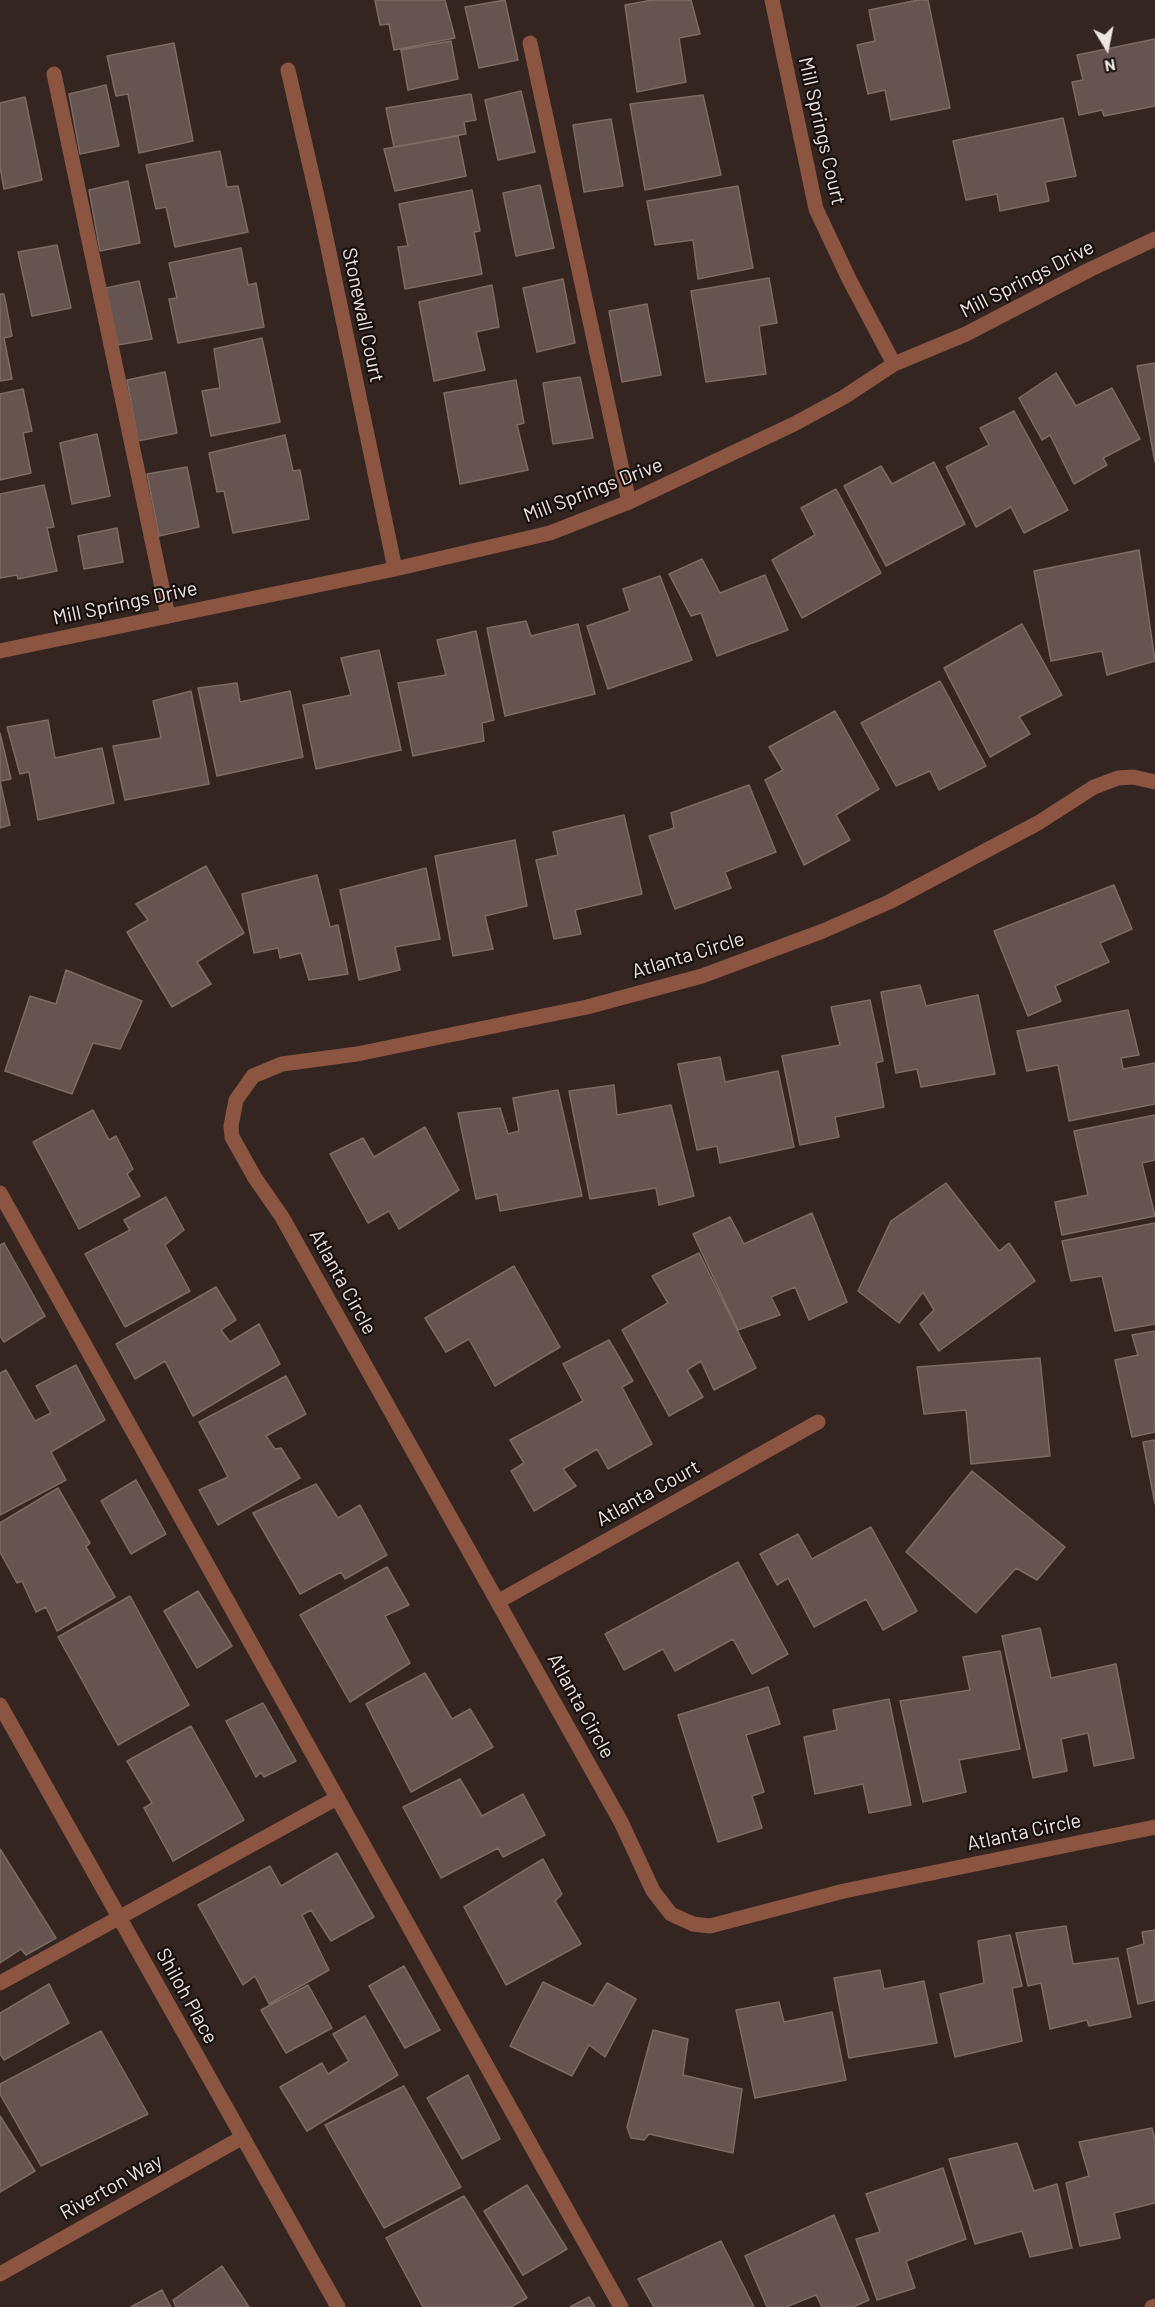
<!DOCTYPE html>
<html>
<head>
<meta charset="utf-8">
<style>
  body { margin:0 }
  #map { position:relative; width:1155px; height:2307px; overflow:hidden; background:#342520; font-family:Barlow,sans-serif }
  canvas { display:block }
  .north { position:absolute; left:1077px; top:18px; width:60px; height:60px; -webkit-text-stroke:4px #17100e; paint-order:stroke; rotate:170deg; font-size:16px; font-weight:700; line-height:24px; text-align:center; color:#eee4e0 }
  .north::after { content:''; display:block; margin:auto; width:21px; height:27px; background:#eee4e0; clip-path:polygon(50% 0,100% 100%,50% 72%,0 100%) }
</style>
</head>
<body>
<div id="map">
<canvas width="1155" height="2307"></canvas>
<div class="north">N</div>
</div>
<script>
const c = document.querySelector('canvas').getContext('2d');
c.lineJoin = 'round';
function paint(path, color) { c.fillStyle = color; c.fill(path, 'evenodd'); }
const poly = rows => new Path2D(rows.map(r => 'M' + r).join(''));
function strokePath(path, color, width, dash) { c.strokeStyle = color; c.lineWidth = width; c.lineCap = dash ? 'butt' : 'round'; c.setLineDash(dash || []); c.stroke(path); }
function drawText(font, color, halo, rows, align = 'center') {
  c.font = font + ' Barlow,sans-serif'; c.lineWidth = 4.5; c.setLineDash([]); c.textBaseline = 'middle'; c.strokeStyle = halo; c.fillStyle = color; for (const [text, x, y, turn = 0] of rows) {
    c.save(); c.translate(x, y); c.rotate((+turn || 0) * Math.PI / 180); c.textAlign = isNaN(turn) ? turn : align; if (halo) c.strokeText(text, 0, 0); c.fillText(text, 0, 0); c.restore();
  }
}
const building = poly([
  [375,0,445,0,455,38,394,50,389,24,380,25,375,0],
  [505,0,518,60,479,68,465,7,505,0],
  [652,0,691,0,700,34,679,38,686,82,637,92,625,5,652,0],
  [918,0,928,0,950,108,891,120,885,90,868,94,857,45,875,41,869,10,918,0],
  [1155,39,1155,106,1104,116,1102,110,1079,115,1072,82,1083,80,1077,55,1155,39],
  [451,41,458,79,408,90,401,50,451,41],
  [174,43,193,141,139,153,128,94,116,96,107,56,174,43],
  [106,85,119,146,80,154,69,94,106,85],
  [521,91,535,152,498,160,485,100,521,91],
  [471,94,476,120,464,122,466,134,394,147,386,108,471,94],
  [703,95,721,175,645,190,630,104,703,95],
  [25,97,42,180,4,189,0,167,0,103,25,97],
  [1063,118,1076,176,1045,182,1049,201,1000,211,997,194,966,200,953,141,1063,118],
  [611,119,623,186,584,192,573,125,611,119],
  [458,136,466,176,395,191,384,149,458,136],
  [220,151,227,187,238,186,248,232,175,247,166,207,156,209,146,165,220,151],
  [128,181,140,243,100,251,89,190,128,181],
  [540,185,554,248,516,256,503,193,540,185],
  [738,186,753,268,698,279,693,240,655,245,647,201,738,186],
  [472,190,480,231,474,232,482,274,405,289,398,247,408,246,399,204,472,190],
  [57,245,71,308,32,316,18,252,57,245],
  [241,248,248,285,256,283,264,327,178,343,169,299,177,298,169,263,241,248],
  [769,278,777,323,759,326,766,374,706,382,691,291,769,278],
  [563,279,575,343,537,352,523,288,563,279],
  [139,281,152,339,118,345,106,288,139,281],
  [492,285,499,327,476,332,485,370,434,381,419,302,492,285],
  [0,294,4,294,12,336,4,338,12,379,0,381,0,294],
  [647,304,661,375,622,382,609,311,647,304],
  [262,338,280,422,211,436,202,391,220,388,214,349,262,338],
  [1155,363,1155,462,1137,366,1155,363],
  [165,372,177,433,138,441,127,380,165,372],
  [1056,373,1076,406,1112,388,1140,439,1103,458,1107,465,1074,484,1050,435,1042,440,1019,398,1056,373],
  [580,377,593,438,553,444,543,383,580,377],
  [516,380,524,423,517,425,528,470,460,484,444,393,516,380],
  [23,389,32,431,23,433,31,473,0,480,0,394,23,389],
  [1014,411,1068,510,1024,533,1011,507,976,527,946,467,989,445,980,428,1014,411],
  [97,434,110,496,72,504,60,443,97,434],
  [285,435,293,471,300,470,309,519,233,533,224,491,217,492,209,453,285,435],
  [934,462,965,524,886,566,844,486,881,466,892,484,934,462],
  [187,467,199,527,159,536,147,474,187,467],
  [44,485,54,527,47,528,57,571,18,579,17,575,0,578,0,494,44,485],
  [836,489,881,573,802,618,772,560,815,535,801,508,836,489],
  [117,528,123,562,84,569,78,536,117,528],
  [1139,550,1155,661,1107,675,1102,651,1051,661,1034,571,1139,550],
  [702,559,720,593,765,575,788,630,717,656,701,613,691,616,669,574,702,559],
  [660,576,692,660,608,689,587,626,630,611,623,589,660,576],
  [526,621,531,636,578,624,595,694,505,716,487,628,526,621],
  [1022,624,1062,695,1019,717,1030,734,990,757,944,668,1022,624],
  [476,631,494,720,482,723,484,741,413,756,398,683,446,675,437,640,476,631],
  [379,650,401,750,316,769,303,705,351,695,341,658,379,650],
  [940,681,986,766,939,790,930,771,896,786,861,723,940,681],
  [237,683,240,702,290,691,303,757,217,776,198,688,237,683],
  [191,691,209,784,125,800,113,746,161,738,153,701,191,691],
  [835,711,879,789,836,815,850,840,804,865,765,780,783,770,769,747,835,711],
  [48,720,55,758,102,748,114,803,38,820,29,772,20,774,7,727,48,720],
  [0,733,11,779,0,781,10,825,0,828,0,733],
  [749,785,776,852,725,872,731,888,675,909,649,836,674,828,671,813,749,785],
  [624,815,642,894,575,910,581,934,554,939,536,860,558,855,553,832,624,815],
  [515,840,527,906,485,916,493,949,453,956,435,856,515,840],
  [206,866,244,933,197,962,211,984,172,1007,127,932,148,920,136,904,206,866],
  [426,868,440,939,395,947,400,970,359,980,340,890,426,868],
  [317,875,330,927,338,925,348,974,309,980,301,953,280,958,278,948,254,953,242,894,317,875],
  [1114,885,1132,929,1100,943,1109,962,1055,986,1061,1001,1028,1016,994,931,1114,885],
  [66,970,142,1001,120,1049,93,1043,72,1094,5,1071,30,996,56,1004,66,970],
  [920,985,926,1006,978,995,995,1074,921,1087,917,1069,896,1073,881,992,920,985],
  [870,1000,883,1061,876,1063,884,1107,835,1117,839,1137,800,1145,782,1056,840,1045,831,1007,870,1000],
  [1128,1010,1139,1055,1121,1058,1123,1069,1155,1063,1155,1104,1069,1121,1058,1065,1027,1071,1017,1031,1128,1010],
  [720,1057,725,1082,778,1071,794,1147,720,1163,717,1146,697,1150,678,1064,720,1057],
  [614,1085,617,1115,671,1105,694,1196,659,1205,656,1188,590,1199,569,1091,614,1085],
  [558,1090,582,1196,500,1211,497,1194,476,1199,458,1113,500,1108,508,1134,519,1131,513,1098,558,1090],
  [93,1110,109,1140,116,1136,133,1169,127,1174,140,1196,79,1229,33,1142,93,1110],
  [1155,1115,1155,1160,1142,1163,1155,1216,1062,1235,1055,1202,1088,1195,1074,1131,1155,1115],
  [425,1127,459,1190,399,1229,389,1211,368,1223,330,1154,363,1138,374,1157,425,1127],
  [946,1183,999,1251,1009,1243,1035,1281,939,1351,920,1324,934,1310,923,1292,899,1323,858,1291,891,1221,946,1183],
  [166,1197,184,1230,165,1245,190,1291,125,1327,85,1254,130,1230,124,1220,166,1197],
  [812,1213,847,1302,809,1320,795,1287,771,1297,780,1315,738,1330,693,1234,730,1217,744,1244,812,1213],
  [1155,1223,1155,1324,1115,1331,1102,1276,1071,1281,1062,1241,1155,1223],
  [4,1243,45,1316,4,1342,0,1336,0,1245,4,1243],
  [699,1253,756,1368,714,1390,701,1361,687,1370,703,1397,669,1416,622,1330,668,1303,652,1276,699,1253],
  [514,1266,560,1347,495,1386,469,1339,446,1352,425,1318,514,1266],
  [216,1287,236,1320,221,1330,230,1342,259,1324,280,1364,193,1416,165,1361,135,1379,116,1344,216,1287],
  [1155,1331,1155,1432,1132,1437,1115,1360,1138,1355,1132,1335,1155,1331],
  [609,1340,633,1381,622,1387,652,1444,608,1469,597,1449,563,1469,576,1486,534,1511,511,1471,524,1463,510,1440,583,1401,563,1364,609,1340],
  [1040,1358,1050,1456,971,1464,966,1410,924,1414,917,1367,1040,1358],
  [76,1365,105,1420,51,1452,66,1480,0,1515,0,1373,6,1370,35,1421,51,1413,36,1386,76,1365],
  [286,1376,306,1414,266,1436,275,1449,281,1448,300,1478,218,1525,199,1490,228,1477,199,1422,286,1376],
  [1155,1440,1155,1504,1143,1442,1155,1440],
  [972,1471,1065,1547,1037,1580,1016,1568,976,1613,906,1552,972,1471],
  [136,1480,166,1534,131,1554,101,1501,136,1480],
  [316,1484,338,1518,360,1505,387,1555,345,1579,341,1572,300,1594,253,1513,316,1484],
  [58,1488,90,1543,86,1547,115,1597,57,1631,46,1607,36,1612,22,1581,17,1583,0,1552,0,1523,58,1488],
  [871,1527,917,1611,883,1630,866,1599,814,1627,788,1578,777,1585,760,1554,798,1534,812,1559,871,1527],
  [738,1562,788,1654,752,1674,733,1639,675,1671,663,1649,624,1670,605,1634,738,1562],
  [387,1567,409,1605,385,1616,410,1663,350,1702,300,1615,387,1567],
  [198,1591,232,1646,197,1668,164,1611,198,1591],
  [130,1596,189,1705,118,1745,58,1637,130,1596],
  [1040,1628,1051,1678,1116,1664,1134,1758,1094,1766,1088,1733,1061,1739,1067,1771,1033,1778,1002,1636,1040,1628],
  [1000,1651,1020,1749,959,1760,966,1792,923,1802,900,1701,970,1690,963,1657,1000,1651],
  [425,1673,452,1719,470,1709,493,1747,411,1792,366,1704,425,1673],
  [768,1687,780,1724,746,1735,764,1792,752,1796,762,1828,718,1842,678,1715,768,1687],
  [889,1699,911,1805,869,1813,863,1784,815,1794,804,1737,837,1730,833,1710,889,1699],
  [263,1703,296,1761,264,1777,261,1772,256,1777,226,1721,263,1703],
  [191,1726,244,1820,173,1861,144,1808,152,1803,127,1761,191,1726],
  [460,1779,482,1816,523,1794,545,1835,503,1857,498,1848,441,1878,403,1807,460,1779],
  [0,1849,56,1938,26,1955,21,1949,0,1963,0,1849],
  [337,1853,374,1917,331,1941,311,1910,302,1915,329,1970,269,2004,255,1976,243,1985,198,1905,270,1866,281,1886,337,1853],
  [543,1859,562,1894,555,1901,581,1944,506,1985,464,1907,543,1859],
  [1066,1926,1073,1964,1118,1958,1131,2017,1089,2026,1087,2020,1050,2029,1041,1983,1028,1986,1016,1933,1066,1926],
  [1155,1930,1155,2000,1138,2004,1127,1949,1144,1944,1142,1932,1155,1930],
  [1010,1935,1022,1986,1012,1988,1022,2041,955,2057,940,1994,984,1983,978,1941,1010,1935],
  [404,1966,440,2030,405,2048,369,1986,404,1966],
  [880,1970,884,1989,924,1981,937,2043,849,2058,834,1978,880,1970],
  [543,1982,593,2006,607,1983,636,1999,605,2057,589,2045,572,2076,510,2046,543,1982],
  [49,1984,69,2023,4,2060,0,2054,0,2013,49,1984],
  [308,1985,332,2028,286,2053,261,2010,308,1985],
  [779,2002,784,2022,832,2012,846,2080,755,2098,736,2010,779,2002],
  [365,2016,398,2075,307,2131,280,2087,322,2063,328,2074,349,2061,333,2034,365,2016],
  [653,2030,688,2039,683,2075,742,2089,733,2153,649,2134,644,2140,631,2138,627,2127,653,2030],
  [101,2031,148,2114,41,2166,0,2094,0,2084,101,2031],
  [468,2075,500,2139,462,2159,427,2098,468,2075],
  [404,2086,461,2187,384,2228,325,2125,404,2086],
  [0,2116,35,2171,0,2192,0,2116],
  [1152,2128,1155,2139,1155,2203,1114,2213,1120,2238,1080,2246,1066,2183,1089,2176,1079,2142,1152,2128],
  [1017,2143,1034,2191,1057,2184,1072,2248,1030,2257,1022,2231,975,2244,949,2159,1017,2143],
  [943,2168,966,2239,906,2261,915,2288,877,2300,856,2239,880,2232,866,2194,943,2168],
  [527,2185,567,2249,523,2275,484,2211,527,2185],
  [464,2196,527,2298,511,2307,423,2307,386,2238,464,2196],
  [834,2215,869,2300,853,2307,822,2307,816,2295,786,2307,767,2307,745,2256,834,2215],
  [721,2241,754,2307,654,2307,638,2279,721,2241],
  [222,2266,249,2307,176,2307,173,2300,222,2266],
  [162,2290,171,2307,131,2307,162,2290],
  [589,2297,595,2307,570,2307,589,2297]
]);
paint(building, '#65544f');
strokePath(building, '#7d6b65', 1.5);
strokePath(poly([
  [530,43,629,502],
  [54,74,168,616],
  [0,1193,621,2307],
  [0,1983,337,1798]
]), '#8b5542', 15);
strokePath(poly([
  [772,0,816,209,849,279,894,364],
  [288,70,321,214,395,569],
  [0,651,395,569,550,533,629,502,794,424,844,397,894,364,966,334,1091,269,1155,239],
  [1155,782,1133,777,1118,778,1094,787,1038,823,889,902,823,931,702,976,587,1007,357,1054,282,1064,253,1076,236,1100,231,1126,232,1137,255,1178,282,1217,621,1822,653,1891,671,1914,693,1924,710,1926,844,1891,1155,1827],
  [499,1601,818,1422],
  [0,1705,338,2307],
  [0,2274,243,2137],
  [1152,2307,1155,2306]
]), '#8b5542', 15);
drawText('20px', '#eee4e0', '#17100e', [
  ["Mill Springs Court",822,131,77],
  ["Mill Springs Drive",1027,279,-27],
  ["Stonewall Court",363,315,78],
  ["Mill Springs Drive",593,490,-21],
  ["Mill Springs Drive",125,603,-12],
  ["Atlanta Circle",688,955,-17],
  ["Atlanta Circle",343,1282,61],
  ["Atlanta Court",648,1493,-29],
  ["Atlanta Circle",581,1706,61],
  ["Atlanta Circle",1024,1832,-12],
  ["Shiloh Place",187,1996,61],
  ["Riverton Way",111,2187,-29]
]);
</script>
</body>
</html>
